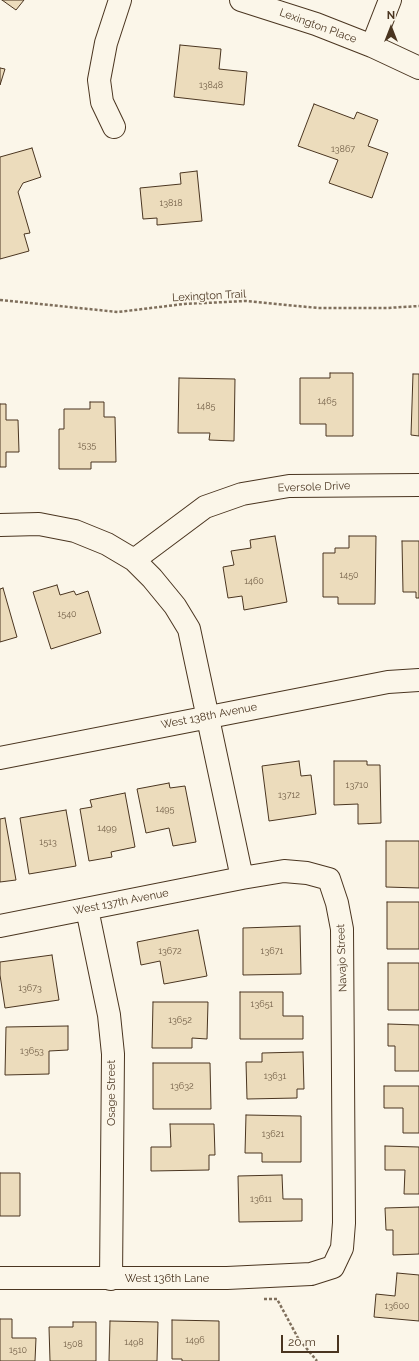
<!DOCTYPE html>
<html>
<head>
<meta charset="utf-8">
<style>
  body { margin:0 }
  #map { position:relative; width:419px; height:1361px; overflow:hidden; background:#fbf6e9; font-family:Raleway,sans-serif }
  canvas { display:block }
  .north { position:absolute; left:371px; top:8px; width:40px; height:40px; -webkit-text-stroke:3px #fbf6e9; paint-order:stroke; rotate:0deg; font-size:11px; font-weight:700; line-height:16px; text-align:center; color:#4a3520 }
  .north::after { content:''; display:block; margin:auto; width:14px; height:18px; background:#4a3520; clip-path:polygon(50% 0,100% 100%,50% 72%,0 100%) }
  .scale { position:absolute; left:281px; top:1335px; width:58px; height:18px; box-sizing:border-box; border:2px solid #4a3520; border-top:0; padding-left:5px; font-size:12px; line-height:14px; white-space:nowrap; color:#4a3520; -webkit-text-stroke:3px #fbf6e9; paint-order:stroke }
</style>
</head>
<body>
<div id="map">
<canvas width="419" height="1361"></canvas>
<div class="north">N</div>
<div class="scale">20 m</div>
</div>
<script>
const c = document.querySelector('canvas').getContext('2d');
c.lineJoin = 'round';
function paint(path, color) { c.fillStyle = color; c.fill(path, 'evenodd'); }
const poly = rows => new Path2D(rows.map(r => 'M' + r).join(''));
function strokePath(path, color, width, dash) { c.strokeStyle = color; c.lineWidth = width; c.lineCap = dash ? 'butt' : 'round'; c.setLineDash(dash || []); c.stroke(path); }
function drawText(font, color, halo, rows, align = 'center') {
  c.font = font + ' Raleway,sans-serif'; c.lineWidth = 3; c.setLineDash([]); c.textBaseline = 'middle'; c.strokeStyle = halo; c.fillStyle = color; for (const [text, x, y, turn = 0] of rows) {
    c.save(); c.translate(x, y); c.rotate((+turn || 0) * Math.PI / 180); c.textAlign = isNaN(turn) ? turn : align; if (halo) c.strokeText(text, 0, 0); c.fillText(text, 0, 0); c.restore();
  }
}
const building = poly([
  [2,0,24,0,16,10,2,0],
  [180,45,221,49,219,69,247,72,244,105,174,97,180,45],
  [0,68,5,69,0,85,0,68],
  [314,104,354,119,357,112,378,120,368,146,388,153,372,198,329,183,338,160,298,146,314,104],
  [32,148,41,177,23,183,18,192,30,233,24,234,29,251,0,259,0,157,32,148],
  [197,171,202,221,157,225,157,218,143,219,140,188,181,184,180,173,197,171],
  [330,373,353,373,353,436,326,436,326,424,300,424,300,378,330,378,330,373],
  [413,374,419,374,419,436,411,435,413,374],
  [179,378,235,379,234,441,209,440,210,433,178,433,179,378],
  [90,402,104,402,104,417,115,417,116,462,91,462,91,469,59,469,59,429,64,429,64,409,90,409,90,402],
  [0,404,6,404,6,420,18,420,19,452,6,452,6,467,0,467,0,404],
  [275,536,287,602,244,610,242,596,228,598,223,567,234,565,231,551,251,548,250,540,275,536],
  [349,536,376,536,375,604,338,604,338,597,323,597,323,553,335,553,335,548,349,548,349,536],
  [402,541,419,541,419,598,416,598,416,592,403,592,402,541],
  [57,585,60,595,74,591,76,595,88,591,101,633,51,649,33,592,57,585],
  [3,588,17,637,0,642,0,589,3,588],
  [299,761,301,776,311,775,316,814,269,821,262,766,299,761],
  [334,761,367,761,367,765,380,765,381,823,358,824,358,804,334,805,334,761],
  [169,783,170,788,185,786,196,842,173,846,169,828,146,833,137,789,169,783],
  [125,793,135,847,111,852,112,857,89,861,80,809,92,807,90,800,125,793],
  [66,810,76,866,29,874,20,818,66,810],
  [5,818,16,880,0,882,0,819,5,818],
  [386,841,419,841,419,888,386,887,386,841],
  [387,902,419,902,419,949,387,949,387,902],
  [300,926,301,974,243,975,243,928,300,926],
  [198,930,207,976,164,984,160,961,141,965,137,942,198,930],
  [52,955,59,1000,5,1008,0,975,0,962,52,955],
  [388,963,419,963,419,1010,388,1010,388,963],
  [240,992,283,992,283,1016,303,1016,303,1039,240,1039,240,992],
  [153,1002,208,1002,207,1039,192,1038,192,1048,152,1048,153,1002],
  [388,1024,419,1025,419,1071,395,1071,395,1046,388,1046,388,1024],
  [68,1026,68,1050,49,1051,49,1074,5,1075,6,1027,68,1026],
  [303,1052,304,1089,297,1089,297,1098,247,1099,246,1062,262,1062,262,1053,303,1052],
  [153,1063,210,1063,211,1109,153,1109,153,1063],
  [384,1086,419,1086,419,1133,403,1133,403,1108,384,1108,384,1086],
  [246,1115,301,1116,301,1162,262,1162,262,1153,245,1153,246,1115],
  [170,1124,214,1124,215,1155,209,1155,209,1170,151,1171,151,1147,171,1147,170,1124],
  [385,1146,419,1147,419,1194,404,1194,405,1170,385,1170,385,1146],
  [0,1173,20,1173,20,1216,0,1216,0,1173],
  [282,1175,283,1199,302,1199,302,1221,239,1222,238,1176,282,1175],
  [419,1207,419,1254,393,1255,393,1230,386,1230,385,1208,419,1207],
  [397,1273,419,1275,419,1321,374,1317,376,1294,395,1296,397,1273],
  [0,1319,12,1319,12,1338,36,1338,35,1361,0,1361,0,1319],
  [172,1320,219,1321,219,1361,182,1361,182,1359,172,1359,172,1320],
  [110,1321,158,1322,157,1361,109,1361,110,1321],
  [73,1322,96,1322,96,1361,50,1361,49,1327,73,1327,73,1322]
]);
paint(building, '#ecdcbc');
strokePath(building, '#4a3520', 1);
const minor = poly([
  [241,0,316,24,372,46,419,68],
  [372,46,390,0],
  [114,127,102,102,99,80,106,43,120,0],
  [0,525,39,524,75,531,107,544,134,560,152,578,175,606,189,629,242,878,284,871,307,873,329,879,337,903,342,929,344,1223,342,1248,333,1267,311,1274,227,1278,0,1278],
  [134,560,205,507,242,494,289,486,419,485],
  [0,758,388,682,419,680],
  [87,909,109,1015,113,1054,111,1279],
  [0,926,242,878]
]);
strokePath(minor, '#4a3520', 24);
strokePath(poly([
  [0,300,118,312,184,304,246,301,318,308,387,308,419,306],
  [264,1299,277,1299,298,1338,317,1361]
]), '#7f6f5c', 2.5, [3, 2]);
strokePath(minor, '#fbf6e9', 22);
drawText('9px', '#725f47', null, [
  ["13848",211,85],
  ["13867",343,149],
  ["13818",171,203],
  ["1465",327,401],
  ["1485",206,406],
  ["1535",87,445],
  ["1450",349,575],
  ["1460",254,581],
  ["1540",67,614],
  ["13710",357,785],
  ["13712",289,795],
  ["1495",165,809],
  ["1499",107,828],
  ["1513",48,842],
  ["13672",170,951],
  ["13671",272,951],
  ["13673",30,988],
  ["13651",262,1004],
  ["13652",180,1020],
  ["13653",32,1051],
  ["13631",275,1076],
  ["13632",182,1086],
  ["13621",273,1134],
  ["13611",261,1199],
  ["13600",397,1306],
  ["1496",195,1340],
  ["1498",134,1342],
  ["1508",73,1344],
  ["1510",18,1350]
]);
drawText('11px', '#4a3520', '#fbf6e9', [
  ["Lexington Place",318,26,20],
  ["Lexington Trail",209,296,-3],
  ["Eversole Drive",314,487,-2],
  ["West 138th Avenue",209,716,-11],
  ["West 137th Avenue",121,902,-11],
  ["Navajo Street",342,958,-92],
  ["Osage Street",112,1093,-90],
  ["West 136th Lane",167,1279]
]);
</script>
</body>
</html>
